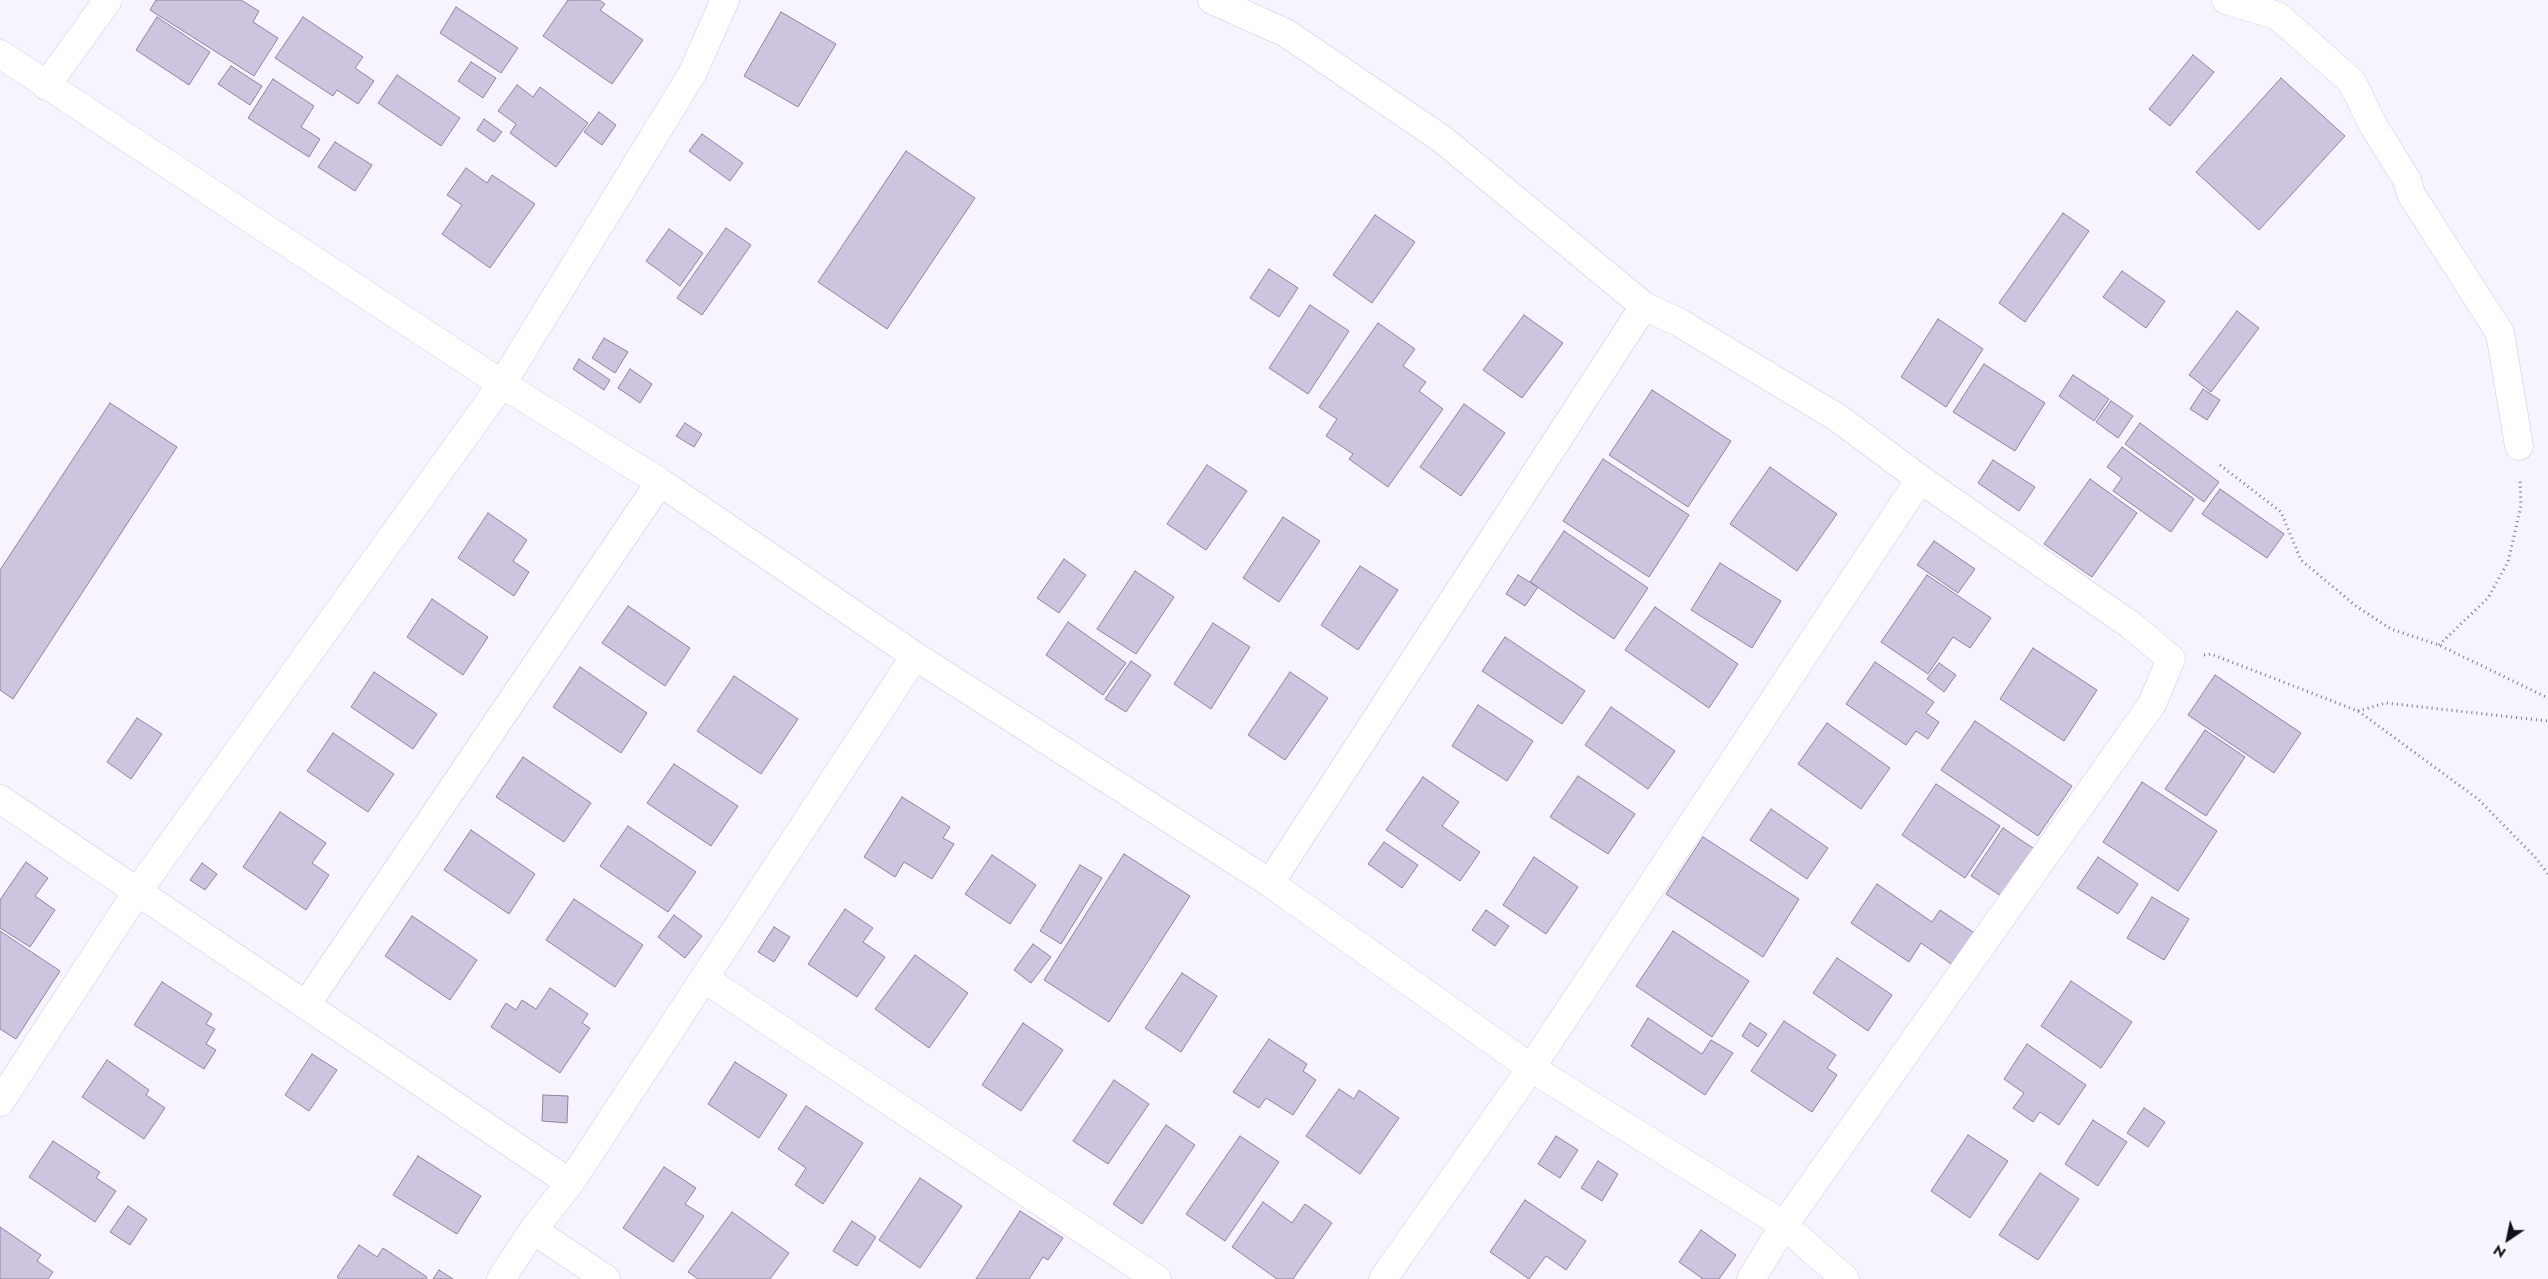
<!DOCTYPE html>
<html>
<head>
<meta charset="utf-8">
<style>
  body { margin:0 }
  #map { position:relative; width:2548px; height:1279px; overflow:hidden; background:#f7f3ff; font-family:Jost,sans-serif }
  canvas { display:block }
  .north { position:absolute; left:2483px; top:1214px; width:50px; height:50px; -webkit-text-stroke:4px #fff; paint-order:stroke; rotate:214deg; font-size:14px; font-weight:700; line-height:20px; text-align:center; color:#14111a }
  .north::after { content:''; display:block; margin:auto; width:18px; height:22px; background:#14111a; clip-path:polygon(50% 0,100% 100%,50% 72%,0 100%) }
</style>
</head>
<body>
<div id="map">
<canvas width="2548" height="1279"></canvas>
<div class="north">N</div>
</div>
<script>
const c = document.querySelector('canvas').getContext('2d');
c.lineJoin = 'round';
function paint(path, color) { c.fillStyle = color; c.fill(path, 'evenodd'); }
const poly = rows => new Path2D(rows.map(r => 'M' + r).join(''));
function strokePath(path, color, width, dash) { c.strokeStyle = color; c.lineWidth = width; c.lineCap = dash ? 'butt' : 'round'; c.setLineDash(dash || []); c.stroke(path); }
const building = poly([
  [156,0,241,0,259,11,253,22,278,38,254,76,150,10,156,0],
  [568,0,599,0,605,4,600,10,643,40,612,84,543,36,568,0],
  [456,7,518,48,501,73,440,33,456,7],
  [781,12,836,44,798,107,744,76,781,12],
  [157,17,210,52,189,85,136,50,157,17],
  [303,17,363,57,355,68,374,81,358,104,337,90,333,96,275,58,303,17],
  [2193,55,2214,72,2170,126,2149,109,2193,55],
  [471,62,496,78,483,98,458,81,471,62],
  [231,66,262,86,250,105,218,84,231,66],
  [397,75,460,118,441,146,378,103,397,75],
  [2281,78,2345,136,2259,230,2196,172,2281,78],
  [273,79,314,106,301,127,320,139,309,157,248,118,273,79],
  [517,85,533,97,540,87,588,123,556,167,510,133,516,124,498,111,517,85],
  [599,112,616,125,602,145,584,132,599,112],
  [484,119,502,132,494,142,477,130,484,119],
  [702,134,743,163,730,181,689,151,702,134],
  [335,142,372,165,355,191,318,167,335,142],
  [906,151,975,198,887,329,818,282,906,151],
  [466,168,487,183,492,175,535,204,490,268,442,234,462,205,447,195,466,168],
  [2063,213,2089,231,2025,322,1999,303,2063,213],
  [1375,215,1415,242,1372,303,1333,275,1375,215],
  [726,228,751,245,702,315,677,298,726,228],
  [669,229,703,253,680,286,646,261,669,229],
  [1269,269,1298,288,1279,317,1250,298,1269,269],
  [2122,271,2165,301,2146,328,2103,297,2122,271],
  [1310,305,1349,331,1308,394,1269,368,1310,305],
  [2237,311,2259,328,2211,392,2189,375,2237,311],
  [1524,315,1563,343,1522,398,1483,370,1524,315],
  [1938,319,1983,349,1946,407,1901,377,1938,319],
  [1378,323,1415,349,1403,366,1426,382,1419,391,1443,409,1388,487,1349,459,1353,454,1326,436,1337,419,1319,407,1378,323],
  [604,338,628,352,615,373,592,358,604,338],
  [579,359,610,380,604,390,573,369,579,359],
  [1984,364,2045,403,2015,451,1953,412,1984,364],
  [630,369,652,384,640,403,618,388,630,369],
  [2073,375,2109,399,2094,421,2059,396,2073,375],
  [2203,389,2220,400,2207,420,2190,409,2203,389],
  [1652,390,1731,441,1688,507,1609,455,1652,390],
  [2111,401,2133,416,2118,438,2096,422,2111,401],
  [110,403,177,447,13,699,0,690,0,570,110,403],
  [1464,404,1505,433,1461,496,1420,467,1464,404],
  [685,423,702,434,694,447,676,436,685,423],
  [2140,423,2219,482,2204,502,2125,444,2140,423],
  [2122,447,2194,499,2171,532,2113,491,2122,478,2107,467,2122,447],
  [1603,459,1689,515,1649,577,1563,521,1603,459],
  [1993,460,2035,487,2019,511,1978,483,1993,460],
  [1207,465,1247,491,1206,550,1167,524,1207,465],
  [1770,467,1837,514,1797,571,1730,524,1770,467],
  [2090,479,2137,513,2092,577,2044,544,2090,479],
  [2220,489,2284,534,2267,558,2202,514,2220,489],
  [488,513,527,540,513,561,529,572,514,596,458,558,488,513],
  [1283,517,1320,541,1279,602,1243,578,1283,517],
  [1564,531,1648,588,1614,639,1530,582,1564,531],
  [1934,541,1975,569,1958,593,1917,565,1934,541],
  [1064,559,1086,575,1059,613,1037,598,1064,559],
  [1720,563,1781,601,1752,648,1691,610,1720,563],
  [1360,566,1398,590,1358,650,1321,625,1360,566],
  [1135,571,1174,597,1136,654,1097,629,1135,571],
  [1518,575,1538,587,1525,606,1506,594,1518,575],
  [1927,575,1991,618,1970,648,1953,637,1928,674,1881,642,1927,575],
  [432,599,488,637,463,675,407,637,432,599],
  [628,606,690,648,665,686,602,643,628,606],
  [1655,607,1738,664,1709,708,1625,650,1655,607],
  [1068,622,1126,663,1103,695,1046,655,1068,622],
  [1213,623,1250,647,1211,709,1174,684,1213,623],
  [1505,637,1585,691,1562,724,1482,671,1505,637],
  [2033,648,2097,690,2064,741,2000,699,2033,648],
  [1131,661,1151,675,1126,712,1105,699,1131,661],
  [1875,662,1934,702,1926,713,1939,722,1928,739,1916,731,1906,745,1846,704,1875,662],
  [1939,663,1956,675,1944,692,1927,679,1939,663],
  [580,667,647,713,621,753,553,707,580,667],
  [374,672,437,714,413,749,351,707,374,672],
  [1290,672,1328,698,1285,760,1248,735,1290,672],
  [2215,675,2301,733,2274,773,2188,715,2215,675],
  [734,676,798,719,761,774,697,731,734,676],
  [1478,705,1533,741,1507,781,1452,746,1478,705],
  [1611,707,1675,751,1648,789,1585,745,1611,707],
  [137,718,162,734,131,779,107,762,137,718],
  [1975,721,2072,786,2038,836,1941,770,1975,721],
  [1827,723,1890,768,1861,809,1798,764,1827,723],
  [2205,730,2245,757,2206,816,2165,789,2205,730],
  [333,733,394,774,368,812,307,771,333,733],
  [523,757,591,803,564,842,496,797,523,757],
  [674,764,738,806,711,846,647,803,674,764],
  [1578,776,1635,814,1608,854,1550,817,1578,776],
  [1423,777,1459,802,1442,826,1480,852,1460,881,1386,830,1423,777],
  [2142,782,2217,831,2178,891,2103,842,2142,782],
  [1936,784,2000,826,1965,878,1902,835,1936,784],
  [902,797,950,827,943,838,954,844,932,879,904,862,895,877,864,857,902,797],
  [1771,809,1828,848,1807,879,1750,840,1771,809],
  [280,812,326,843,312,863,329,875,306,910,243,867,280,812],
  [628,826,696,872,668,912,600,866,628,826],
  [2003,828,2033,848,2001,896,1971,876,2003,828],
  [471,830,535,874,509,914,444,870,471,830],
  [1703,837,1799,899,1763,957,1666,894,1703,837],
  [1384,842,1418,865,1402,888,1368,864,1384,842],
  [1124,854,1190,896,1109,1022,1044,980,1124,854],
  [992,855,1036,885,1010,924,965,894,992,855],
  [1534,857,1578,887,1546,934,1503,905,1534,857],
  [2098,857,2138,884,2118,914,2077,888,2098,857],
  [26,862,48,878,35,896,55,910,30,947,0,928,0,900,26,862],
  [202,863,217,874,205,890,190,880,202,863],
  [1080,865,1102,878,1061,944,1040,931,1080,865],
  [1877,884,1932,922,1940,910,1979,936,1957,968,1921,943,1909,962,1851,923,1877,884],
  [2152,897,2189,919,2164,960,2127,938,2152,897],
  [574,899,643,945,615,987,546,940,574,899],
  [845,909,873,928,863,942,885,957,857,997,808,964,845,909],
  [1486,910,1509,926,1495,946,1472,930,1486,910],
  [674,915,702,936,685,958,658,937,674,915],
  [412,916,477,960,450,1000,385,956,412,916],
  [774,927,790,937,774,962,758,952,774,927],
  [0,931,60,971,16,1039,0,1029,0,931],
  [1673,931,1749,981,1712,1037,1636,986,1673,931],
  [1033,944,1051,957,1031,983,1014,970,1033,944],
  [915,955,968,993,929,1048,875,1009,915,955],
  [1837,958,1892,995,1868,1031,1813,993,1837,958],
  [1182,973,1217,996,1181,1052,1145,1028,1182,973],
  [2071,981,2132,1022,2101,1068,2041,1026,2071,981],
  [162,982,212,1014,206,1024,215,1029,206,1044,216,1050,204,1069,134,1025,162,982],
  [550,988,588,1014,582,1023,590,1028,560,1073,491,1027,506,1003,516,1010,522,1000,536,1009,550,988],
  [1648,1018,1702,1054,1711,1040,1733,1053,1705,1095,1631,1046,1648,1018],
  [1784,1021,1836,1055,1827,1068,1837,1075,1812,1112,1751,1071,1784,1021],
  [1023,1023,1063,1050,1021,1111,982,1085,1023,1023],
  [1750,1023,1767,1034,1758,1047,1742,1036,1750,1023],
  [1269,1039,1307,1064,1303,1071,1316,1080,1293,1115,1266,1098,1259,1108,1233,1092,1269,1039],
  [2027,1044,2086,1085,2059,1125,2040,1112,2033,1122,2013,1108,2024,1093,2004,1079,2027,1044],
  [312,1054,337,1070,309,1111,285,1095,312,1054],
  [107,1060,149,1090,146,1095,165,1108,144,1139,82,1097,107,1060],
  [735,1062,787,1095,759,1138,708,1104,735,1062],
  [1114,1080,1149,1104,1108,1164,1073,1141,1114,1080],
  [1339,1089,1354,1099,1359,1090,1399,1118,1360,1174,1306,1136,1339,1089],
  [543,1095,568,1096,567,1123,542,1121,543,1095],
  [806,1106,863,1143,823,1204,795,1185,806,1168,778,1149,806,1106],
  [2144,1108,2165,1122,2148,1147,2127,1133,2144,1108],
  [2093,1120,2127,1142,2098,1186,2065,1164,2093,1120],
  [1166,1125,1195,1145,1142,1224,1113,1204,1166,1125],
  [1968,1135,2008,1161,1970,1218,1931,1191,1968,1135],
  [1240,1136,1279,1162,1225,1241,1186,1214,1240,1136],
  [1556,1136,1578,1150,1560,1178,1538,1164,1556,1136],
  [53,1141,100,1172,96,1178,116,1191,95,1222,29,1177,53,1141],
  [418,1156,481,1196,457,1234,393,1195,418,1156],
  [1598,1161,1618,1174,1602,1201,1581,1188,1598,1161],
  [664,1167,696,1188,685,1204,704,1216,673,1262,623,1228,664,1167],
  [2040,1173,2079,1199,2038,1260,1999,1235,2040,1173],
  [920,1178,962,1206,920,1268,879,1240,920,1178],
  [1525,1200,1586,1241,1566,1270,1546,1256,1529,1279,1490,1252,1525,1200],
  [1263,1202,1292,1223,1305,1204,1332,1223,1293,1279,1277,1279,1232,1247,1263,1202],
  [128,1206,147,1219,130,1245,110,1232,128,1206],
  [1020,1211,1063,1238,1048,1260,1043,1257,1029,1279,976,1279,1020,1211],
  [732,1212,789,1253,770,1279,698,1279,688,1272,732,1212],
  [852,1221,876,1237,857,1266,833,1251,852,1221],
  [0,1227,41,1255,37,1261,53,1272,48,1279,0,1279,0,1227],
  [1701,1230,1736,1255,1719,1279,1703,1279,1679,1262,1701,1230],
  [359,1245,377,1257,383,1248,427,1277,426,1279,339,1279,337,1277,359,1245],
  [439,1270,453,1279,433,1279,439,1270]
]);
paint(building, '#cec4e0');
strokePath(building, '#8c849e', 1);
const minor = poly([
  [1212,0,1286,33,1442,139,1644,306,1680,323,1838,418,1920,479,2132,626,2171,659,2152,704,1784,1225,1751,1279],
  [2226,0,2278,16,2352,82,2373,125,2407,180,2411,194,2500,333,2519,446],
  [0,54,502,384,660,482,915,656,1270,883,1531,1068,1784,1225,1845,1279],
  [46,86,108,0],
  [0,799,570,1183],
  [1270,883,1644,306],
  [705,979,1157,1279],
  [306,1005,660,482],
  [0,1102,137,892,502,384,692,74,725,0],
  [533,1230,606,1279],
  [501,1279,533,1230,570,1183,915,656],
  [1383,1279,1531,1068,1920,479]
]);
strokePath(minor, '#d1c8e4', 29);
strokePath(poly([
  [2220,465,2281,512,2301,560,2356,606,2391,629,2439,645,2548,698],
  [2439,645,2488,598,2508,562,2521,506,2520,480],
  [2204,655,2211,654,2358,711,2478,799,2535,857,2548,874],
  [2358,711,2386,703,2548,721]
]), '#7b7882', 3, [1, 4]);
strokePath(minor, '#fff', 28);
</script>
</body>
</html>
